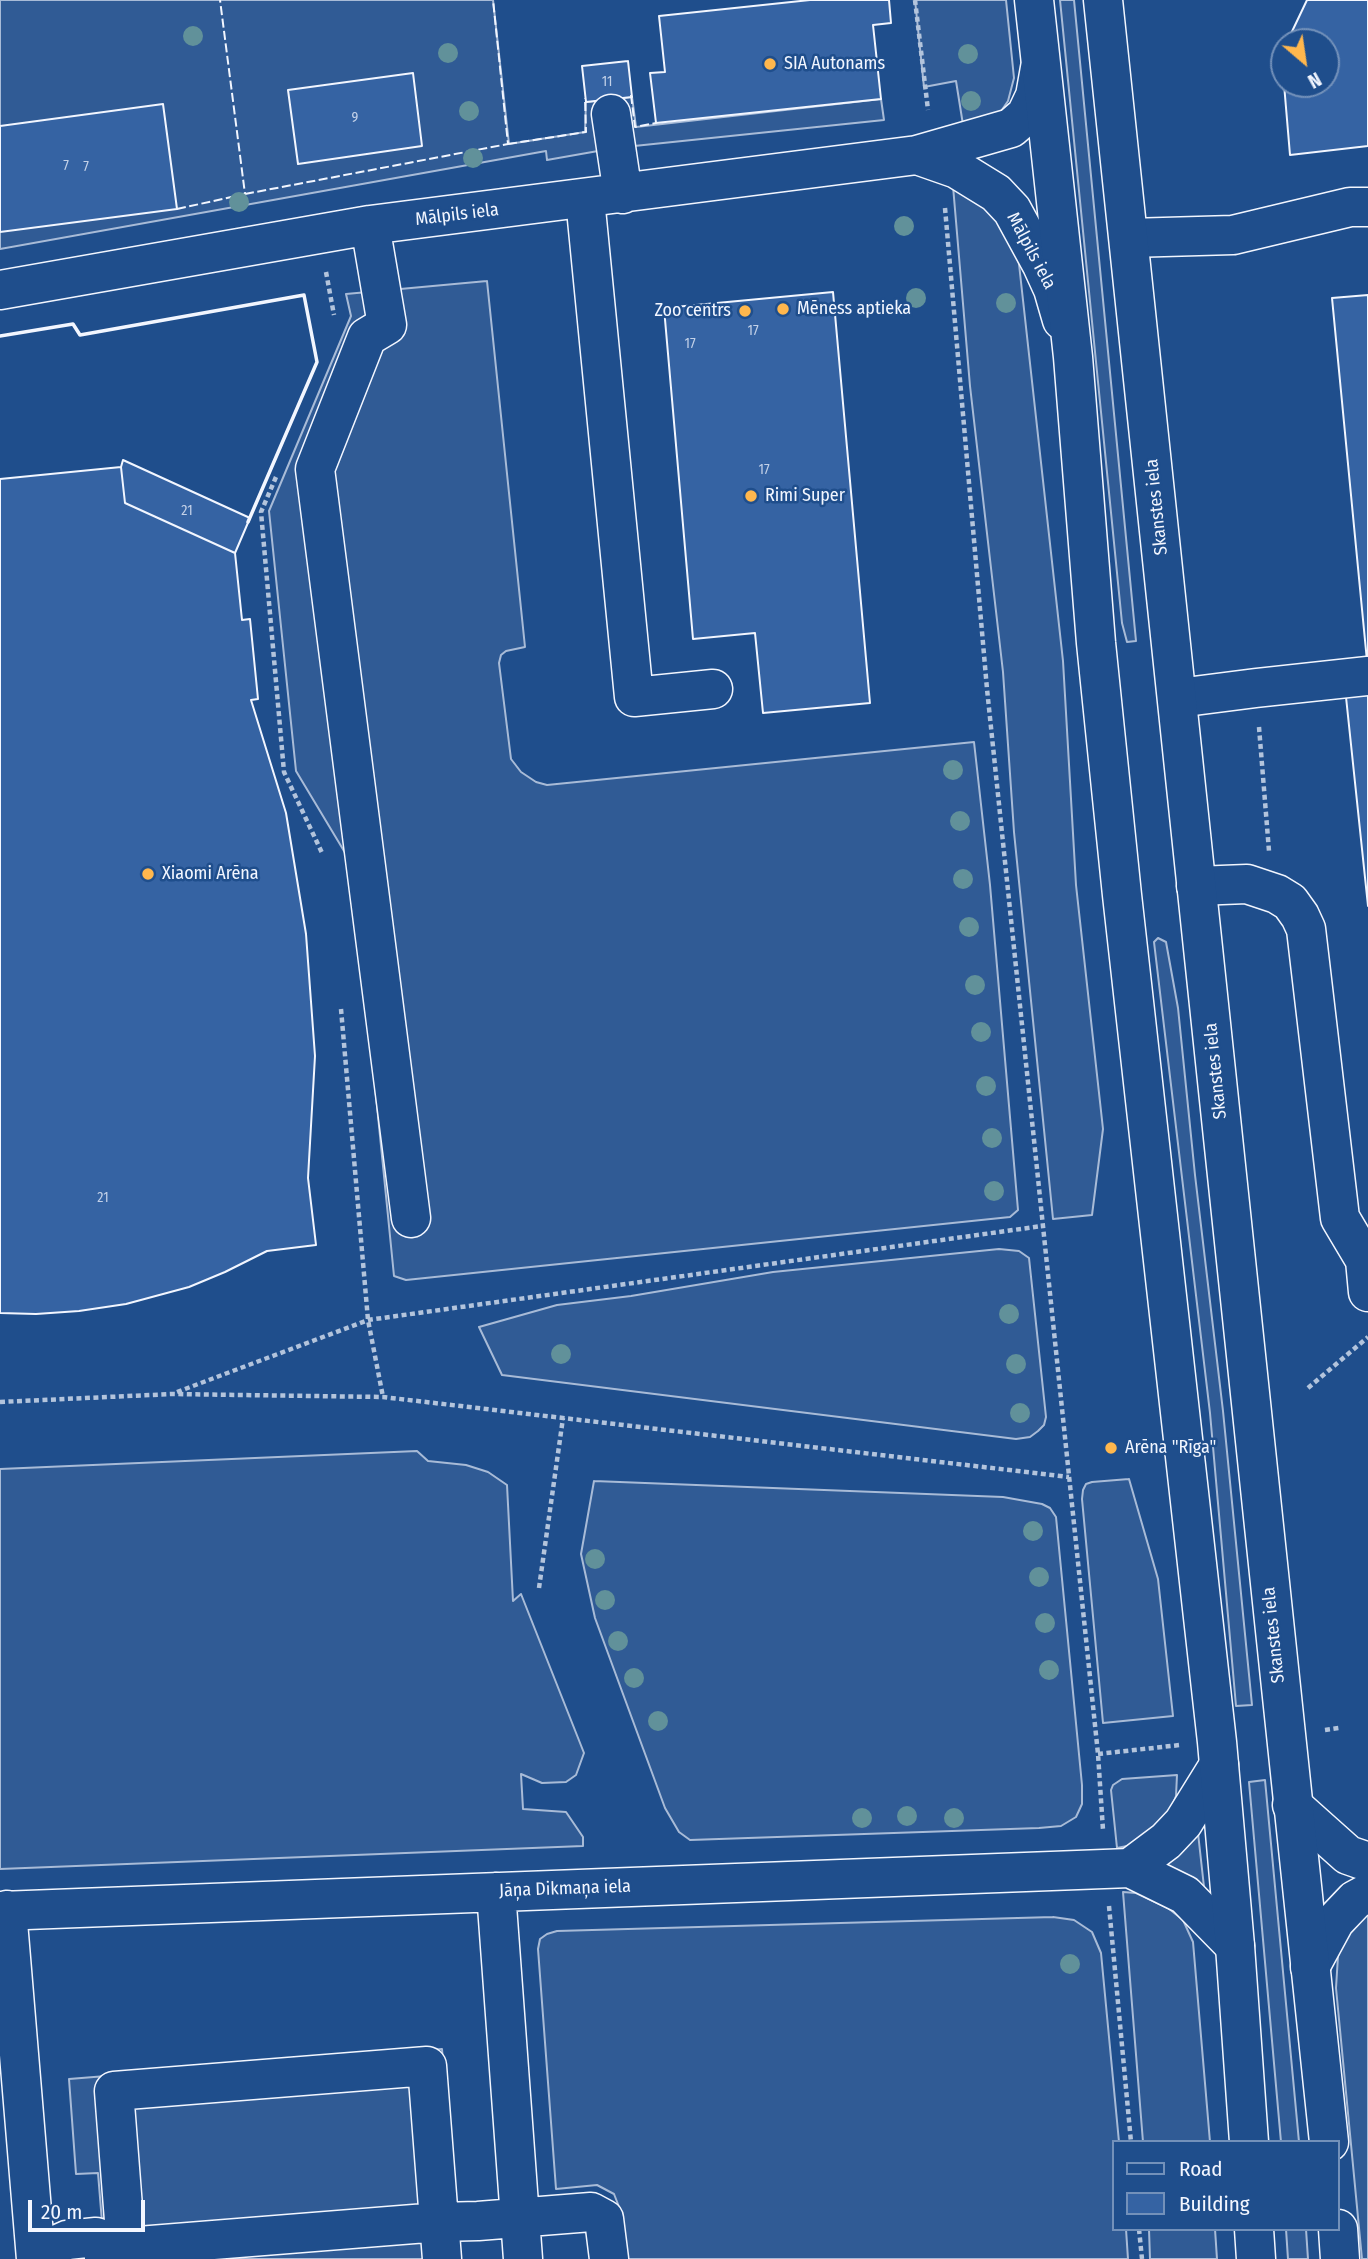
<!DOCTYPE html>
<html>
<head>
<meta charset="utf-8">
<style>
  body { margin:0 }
  #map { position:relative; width:1368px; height:2259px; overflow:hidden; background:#1f4e8c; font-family:"Fira Sans Condensed",sans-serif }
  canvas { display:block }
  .legend { position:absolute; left:1112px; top:2140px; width:228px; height:91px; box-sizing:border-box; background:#1f4e8c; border:2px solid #7391ba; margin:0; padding:9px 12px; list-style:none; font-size:21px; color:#f2f6ff }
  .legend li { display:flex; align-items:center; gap:14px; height:35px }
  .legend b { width:35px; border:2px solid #7391ba }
  .north { position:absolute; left:1270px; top:28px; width:70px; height:70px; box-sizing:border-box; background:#1f4e8c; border:2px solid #7391ba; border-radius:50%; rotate:151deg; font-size:19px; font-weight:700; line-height:28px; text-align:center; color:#f2f6ff }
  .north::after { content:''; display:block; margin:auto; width:24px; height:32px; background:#ffb74d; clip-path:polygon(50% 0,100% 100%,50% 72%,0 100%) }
  .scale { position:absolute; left:28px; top:2200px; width:117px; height:32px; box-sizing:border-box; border:4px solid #f2f6ff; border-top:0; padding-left:9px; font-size:21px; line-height:24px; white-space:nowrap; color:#f2f6ff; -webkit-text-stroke:5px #1f4e8c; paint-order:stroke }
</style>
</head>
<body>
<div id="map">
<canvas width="1368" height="2259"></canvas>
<ul class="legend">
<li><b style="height:9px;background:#1f4e8c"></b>Road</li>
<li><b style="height:19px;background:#3563a3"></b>Building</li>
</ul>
<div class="north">N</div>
<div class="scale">20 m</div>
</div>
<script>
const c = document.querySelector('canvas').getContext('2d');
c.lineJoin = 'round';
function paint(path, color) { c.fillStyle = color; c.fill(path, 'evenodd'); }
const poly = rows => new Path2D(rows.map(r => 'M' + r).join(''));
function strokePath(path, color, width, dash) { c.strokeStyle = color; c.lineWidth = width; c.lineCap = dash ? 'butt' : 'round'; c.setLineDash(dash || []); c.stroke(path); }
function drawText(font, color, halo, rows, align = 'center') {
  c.font = font + ' "Fira Sans Condensed",sans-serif'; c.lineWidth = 5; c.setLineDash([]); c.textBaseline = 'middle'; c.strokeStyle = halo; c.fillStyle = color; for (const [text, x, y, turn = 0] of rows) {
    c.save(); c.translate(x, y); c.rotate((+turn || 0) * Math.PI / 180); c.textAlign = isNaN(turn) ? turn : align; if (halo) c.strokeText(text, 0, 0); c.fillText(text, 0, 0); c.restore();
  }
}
const built = poly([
  [0,0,493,0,509,144,585,132,586,102,632,97,636,127,881,99,884,120,615,148,547,160,546,151,0,249,0,0],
  [915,0,1006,0,1014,78,1008,101,997,117,964,131,956,81,924,87,915,0],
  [1060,0,1074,0,1136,641,1127,642,1122,623,1060,0],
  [953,186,975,193,1012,235,1019,264,1063,661,1076,885,1103,1129,1092,1215,1053,1219,1014,832,1003,672,970,386,953,186],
  [487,281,525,647,506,651,501,655,499,663,511,759,521,772,536,782,547,785,974,742,990,885,1018,1210,1010,1217,406,1280,394,1276,353,866,296,771,269,511,351,316,346,294,487,281],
  [1158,938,1166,942,1178,1008,1195,1175,1223,1411,1252,1705,1236,1706,1210,1413,1154,942,1158,938],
  [999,1249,1019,1251,1029,1258,1046,1417,1044,1425,1038,1431,1030,1437,1016,1439,502,1375,479,1327,557,1305,631,1296,773,1272,999,1249],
  [417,1451,428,1461,466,1465,488,1472,507,1485,513,1601,521,1594,584,1753,576,1775,566,1782,542,1783,521,1774,523,1809,566,1812,583,1837,583,1846,0,1869,0,1469,417,1451],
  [1129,1479,1158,1579,1173,1716,1103,1723,1082,1499,1083,1490,1086,1484,1092,1482,1129,1479],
  [594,1481,1003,1497,1042,1504,1050,1508,1056,1517,1082,1785,1082,1804,1076,1817,1061,1826,1039,1828,690,1840,679,1832,665,1808,595,1618,581,1554,594,1481],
  [1177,1775,1176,1796,1168,1816,1132,1845,1117,1848,1111,1790,1113,1785,1122,1779,1177,1775],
  [1265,1780,1299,2142,1281,2142,1249,1782,1265,1780],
  [1198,1833,1204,1887,1166,1864,1198,1833],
  [1123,1892,1136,1893,1168,1908,1183,1920,1193,1942,1210,2142,1143,2142,1123,1892],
  [1368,1906,1368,2259,1362,2259,1336,1988,1338,1956,1346,1929,1368,1906],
  [1053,1917,1074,1920,1092,1932,1101,1953,1119,2142,1114,2142,1114,2229,1126,2229,1128,2259,625,2259,621,2212,614,2194,597,2185,556,2189,538,1949,540,1939,547,1934,557,1931,1053,1917],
  [442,2049,459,2259,105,2259,98,2173,76,2174,69,2079,442,2049],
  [1149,2229,1215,2229,1217,2259,1150,2259,1149,2229],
  [1286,2229,1306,2229,1308,2259,1288,2259,1286,2229]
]);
paint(built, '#305b95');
strokePath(built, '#a8bbd7', 2);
const building = poly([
  [810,0,889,0,891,23,873,25,881,99,656,123,650,73,665,72,659,16,810,0],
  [1307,0,1368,0,1368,146,1290,155,1284,84,1326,84,1326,42,1287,42,1307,0],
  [628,61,632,97,586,102,582,66,628,61],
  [413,73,422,146,298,164,288,90,413,73],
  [163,104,177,209,0,232,0,126,163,104],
  [833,292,870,703,763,713,755,633,693,639,664,308,833,292],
  [1368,295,1368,661,1367,661,1332,298,1368,295],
  [123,460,250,518,235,553,125,503,121,467,123,460],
  [121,467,125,503,235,553,242,620,250,619,258,699,251,700,286,813,306,934,315,1056,308,1178,316,1245,267,1251,225,1272,189,1287,126,1304,79,1311,36,1314,0,1313,0,479,121,467],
  [1368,695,1368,906,1346,697,1368,695]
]);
paint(building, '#3563a3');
strokePath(building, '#f2f6ff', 2);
const minor = poly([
  [611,114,623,194],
  [917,155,957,169,996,193,1012,210,1042,265,1053,289,1062,320],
  [585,199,634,697,713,689],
  [370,225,387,325,367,337,315,469,411,1218],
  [1129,238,1233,235,1350,207,1368,207],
  [0,290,370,225,917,155,1011,128,1026,115,1035,96,1040,68],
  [1178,698,1256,688,1368,676],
  [1196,886,1247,884,1277,894,1290,902,1300,916,1306,929,1340,1218,1365,1260,1368,1292],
  [1292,1805,1348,1855,1368,1862],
  [1130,1868,1166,1841,1183,1823,1219,1765],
  [496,1892,523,2259],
  [7,1910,36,2259],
  [0,1911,1130,1868,1185,1895,1235,1946],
  [1310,1967,1335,1921,1355,1900,1368,1893],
  [36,2254,67,2240,96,2237,126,2247],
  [104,2258,126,2247,439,2222,478,2221,591,2212,604,2219,609,2259],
  [127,2259,114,2091,427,2066,442,2259]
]);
const major = poly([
  [1034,0,1073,357,1096,643,1122,895,1217,1742,1235,1946,1249,2142],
  [1103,0,1329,2142],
  [1254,2229,1256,2259],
  [1338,2229,1340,2259]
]);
strokePath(minor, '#f2f6ff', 41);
strokePath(major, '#f2f6ff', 41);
strokePath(poly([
  [915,0,928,110],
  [945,208,987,689,1098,1754,1103,1830],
  [326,272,334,315],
  [276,477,261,512,284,772,323,855],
  [1259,727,1269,851],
  [341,1009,368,1320,383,1397],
  [1308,1388,1368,1337],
  [177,1392,368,1320,1042,1226],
  [0,1402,172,1394,383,1397,1069,1477],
  [539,1588,563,1418],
  [1325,1730,1339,1728],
  [1098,1754,1180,1745],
  [1109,1906,1131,2142],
  [1139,2229,1142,2259]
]), '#b3c4dc', 4.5, [5, 3.5]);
strokePath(minor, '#1f4e8c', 38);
strokePath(major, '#1f4e8c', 38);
strokePath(poly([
  [631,95,635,127,656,123],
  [508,144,586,132,585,98],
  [245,194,508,144,493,0],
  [177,209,245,194,220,0]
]), '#f2f6ff', 2, [9, 3.5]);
strokePath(poly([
  [0,336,73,324,80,335,304,295,317,362,248,522]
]), '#f2f6ff', 3.5);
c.fillStyle = '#61919a';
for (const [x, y] of [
  [193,36],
  [448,53],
  [968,54],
  [971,101],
  [469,111],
  [473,158],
  [239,202],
  [904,226],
  [916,298],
  [1006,303],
  [953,770],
  [960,821],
  [963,879],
  [969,927],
  [975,985],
  [981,1032],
  [986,1086],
  [992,1138],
  [994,1191],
  [1009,1314],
  [561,1354],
  [1016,1364],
  [1020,1413],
  [1033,1531],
  [595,1559],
  [1039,1577],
  [605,1600],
  [1045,1623],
  [618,1641],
  [1049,1670],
  [634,1678],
  [658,1721],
  [907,1816],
  [862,1818],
  [954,1818],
  [1070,1964]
]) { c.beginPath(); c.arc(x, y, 10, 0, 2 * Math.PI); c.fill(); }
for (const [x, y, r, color] of [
  [770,64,7,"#ffb74d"],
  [783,309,7,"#ffb74d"],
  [745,311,7,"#ffb74d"],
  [751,496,7,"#ffb74d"],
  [148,874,7,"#ffb74d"],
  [1111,1448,7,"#ffb74d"]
]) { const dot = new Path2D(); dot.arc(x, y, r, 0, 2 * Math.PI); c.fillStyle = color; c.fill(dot); strokePath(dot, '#1f4e8c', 2.5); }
drawText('14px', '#c3d1e8', null, [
  ["11",607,82],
  ["9",355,118],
  ["7",66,166],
  ["7",86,167],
  ["17",753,331],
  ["17",690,344],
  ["17",764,470],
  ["21",187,511],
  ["21",103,1198]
]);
drawText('18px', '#f2f6ff', '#1f4e8c', [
  ["SIA Autonams",784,64],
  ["Mēness aptieka",797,309],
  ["Zoo centrs",731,311,"right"],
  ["Rimi Super",765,496],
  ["Xiaomi Arēna",162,874],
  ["Arēna \"Rīga\"",1125,1448]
], 'left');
drawText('18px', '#f2f6ff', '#1f4e8c', [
  ["Mālpils iela",457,215,-7],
  ["Mālpils iela",1031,251,62],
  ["Skanstes iela",1157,507,-96],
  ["Skanstes iela",1216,1071,-96],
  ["Skanstes iela",1274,1635,-96],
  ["Jāņa Dikmaņa iela",565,1889,-2]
]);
</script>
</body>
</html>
